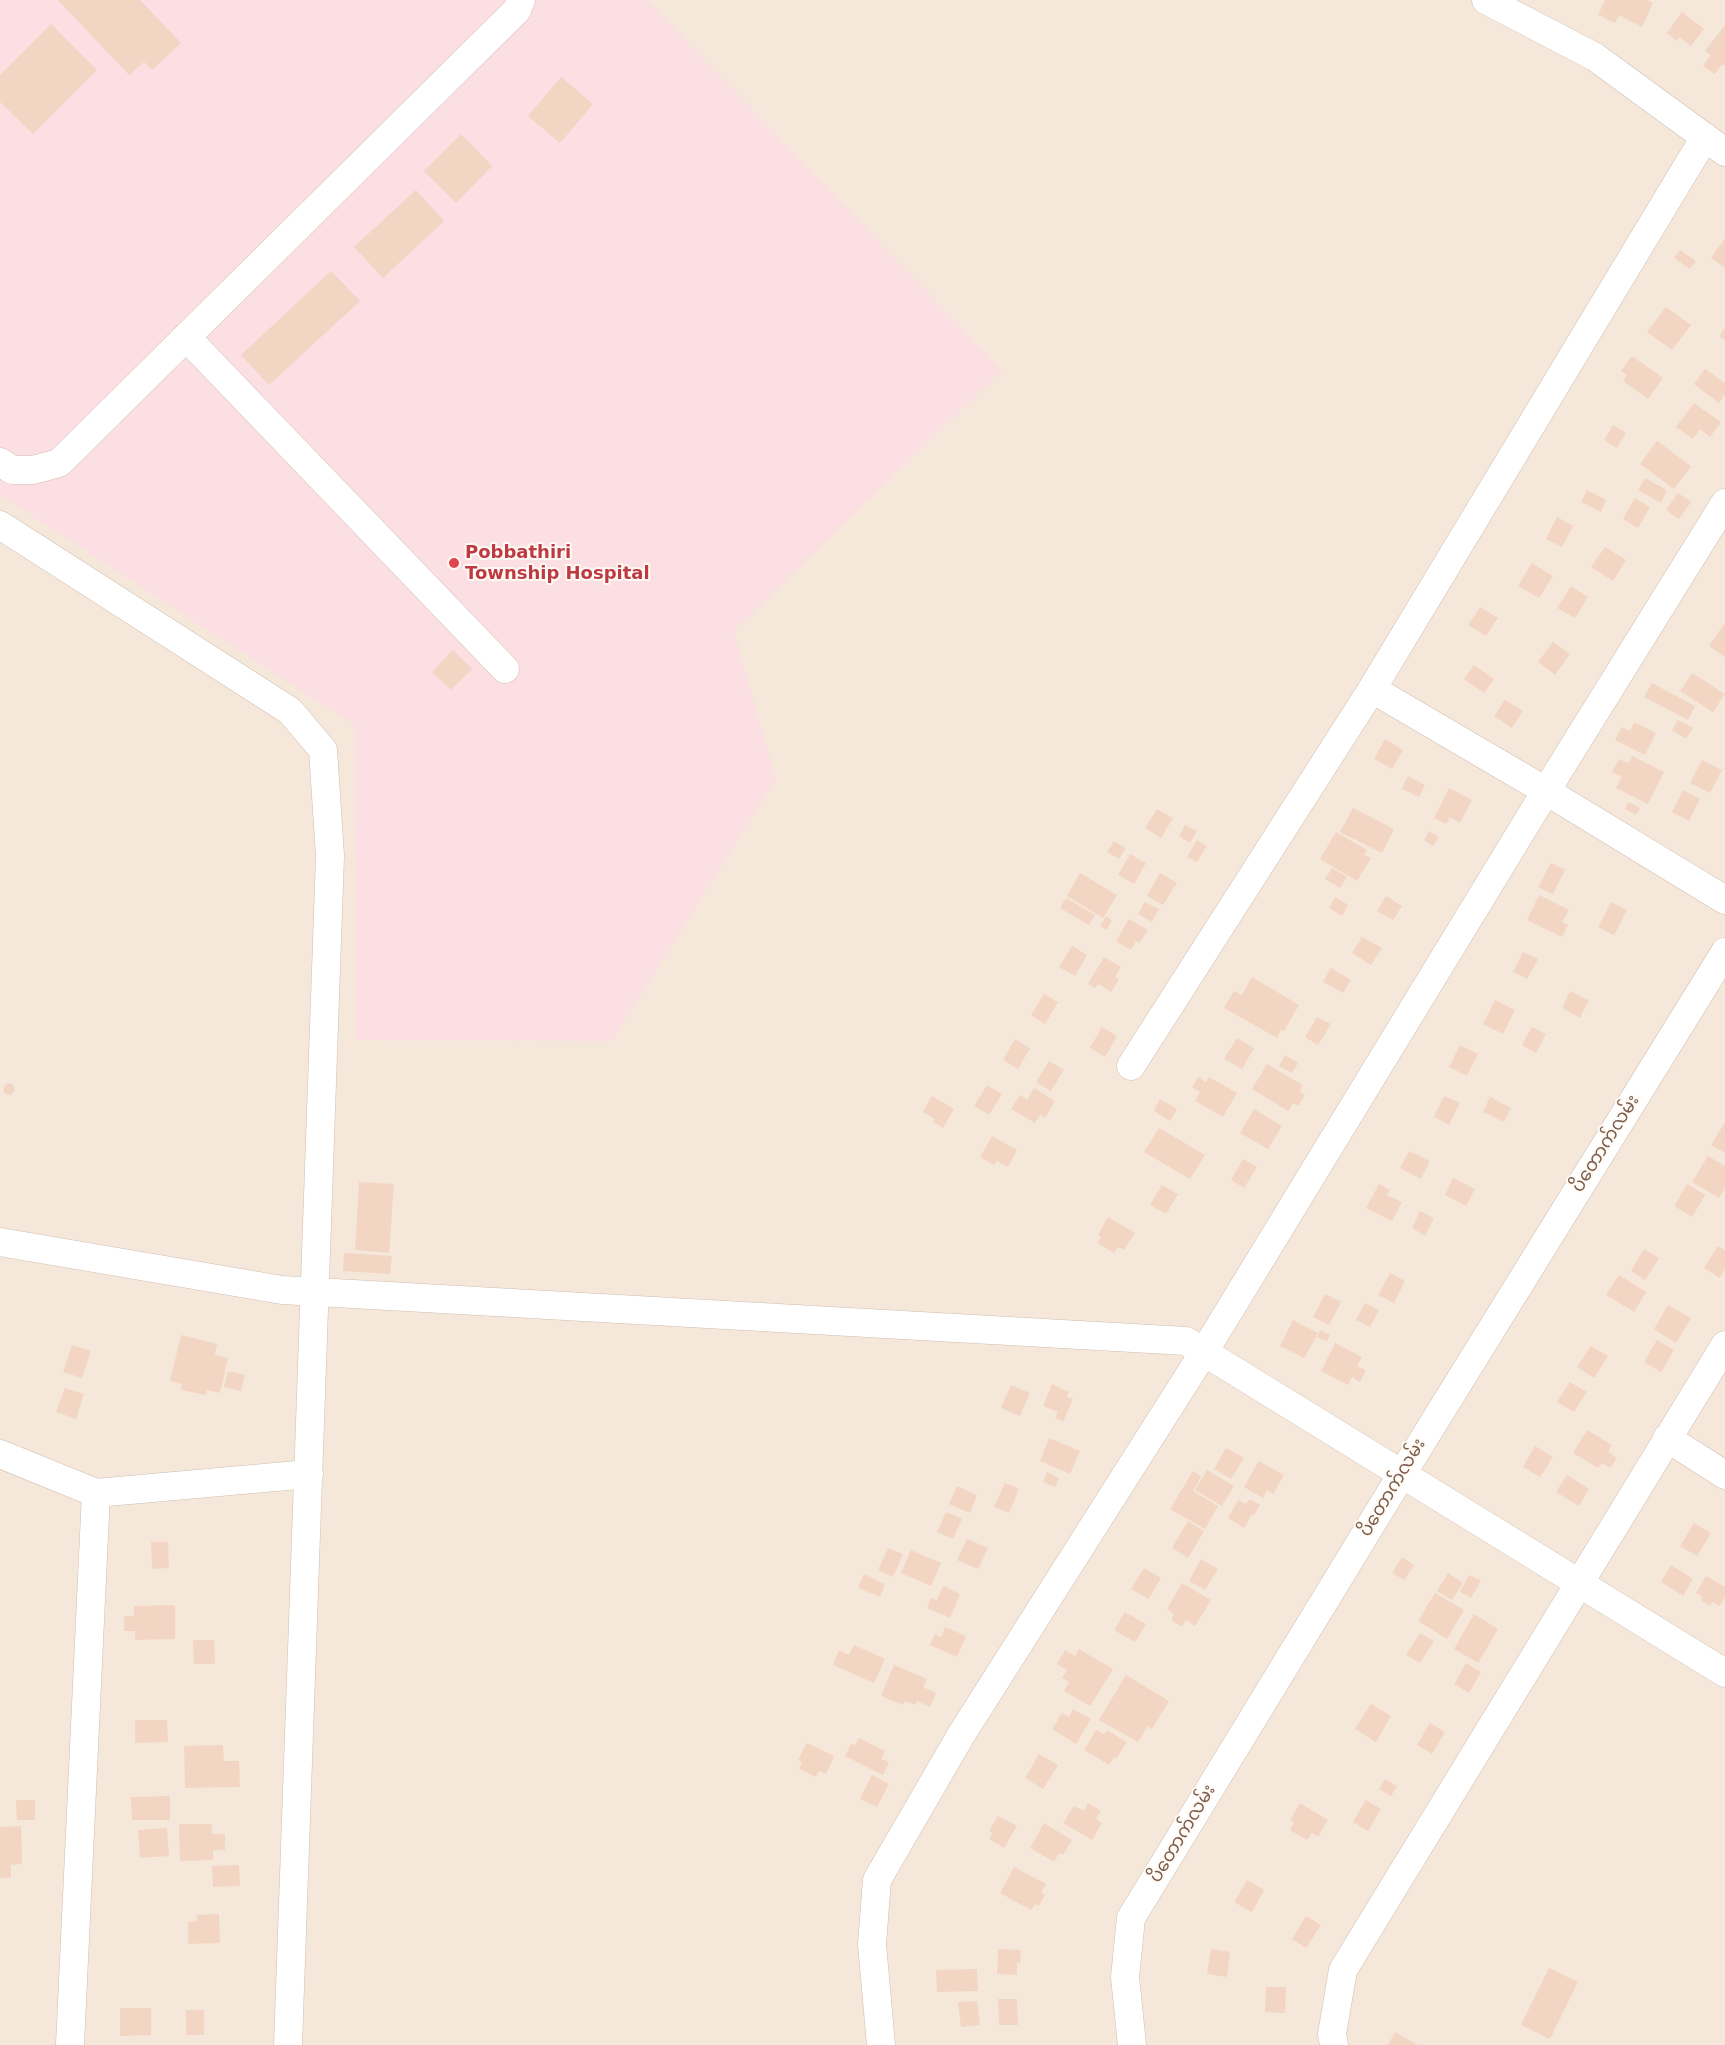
<!DOCTYPE html>
<html>
<head>
<meta charset="utf-8">
<style>
  body { margin:0 }
  canvas { display:block; background:#fdf6ec }
</style>
</head>
<body>
<canvas width="1725" height="2045"></canvas>
<script>
const c = document.querySelector('canvas').getContext('2d');
c.lineJoin = 'round';
function paint(path, color) { c.fillStyle = color; c.fill(path, 'evenodd'); }
const poly = rows => new Path2D(rows.map(r => 'M' + r).join(''));
function strokePath(path, color, width, dash) { c.strokeStyle = color; c.lineWidth = width; c.lineCap = dash ? 'butt' : 'round'; c.setLineDash(dash || []); c.stroke(path); }
function drawText(font, color, halo, rows, align = 'center') {
  c.font = font + ' "DejaVu Sans","Noto Sans Myanmar",sans-serif'; c.lineWidth = 4; c.setLineDash([]); c.textBaseline = 'middle'; c.strokeStyle = halo; c.fillStyle = color; for (const [text, x, y, turn = 0] of rows) {
    c.save(); c.translate(x, y); c.rotate((+turn || 0) * Math.PI / 180); c.textAlign = isNaN(turn) ? turn : align; if (halo) c.strokeText(text, 0, 0); c.fillText(text, 0, 0); c.restore();
  }
}
paint(poly([
  [0,0,1725,0,1725,2045,0,2045]
]), '#f5e8da');
paint(poly([
  [0,0,647,0,1002,370,734,631,776,779,612,1041,356,1040,354,725,0,495]
]), '#fbdfe3');
paint(poly([
  [58,0,140,0,181,43,152,70,144,62,129,75],
  [1605,0,1647,0,1653,3,1642,27,1619,15,1615,23,1598,15],
  [1682,12,1704,29,1691,46,1679,37,1677,41,1667,33],
  [51,24,97,70,33,134,0,102,0,75],
  [1725,25,1725,66,1722,64,1715,74,1703,66,1711,55,1705,51],
  [561,77,593,104,560,143,528,116],
  [461,134,492,166,456,203,424,171],
  [416,190,444,221,383,278,354,247],
  [1725,238,1725,268,1711,258],
  [1680,250,1696,261,1690,269,1674,258],
  [331,271,360,301,269,385,241,355],
  [1666,307,1691,325,1672,350,1647,332],
  [1725,328,1725,340,1719,336],
  [1632,356,1663,378,1648,399,1623,381,1627,375,1621,371],
  [1705,369,1725,383,1725,395,1719,403,1694,384],
  [1694,403,1721,422,1710,437,1700,429,1693,439,1676,427],
  [1613,425,1626,433,1617,448,1604,440],
  [1657,441,1691,466,1674,489,1640,464],
  [1645,478,1667,490,1661,503,1638,490],
  [1587,490,1606,500,1601,512,1581,502],
  [1678,493,1691,502,1679,519,1666,510],
  [1635,498,1650,507,1638,528,1623,519],
  [1557,517,1573,526,1562,547,1546,539],
  [1605,547,1626,560,1613,581,1591,567],
  [1532,563,1553,576,1539,598,1518,586],
  [1571,586,1588,597,1575,618,1557,608],
  [1480,607,1498,618,1486,636,1468,625],
  [1724,624,1725,625,1725,657,1709,646],
  [1553,642,1570,654,1555,675,1538,662],
  [453,650,472,669,451,690,432,672],
  [1474,665,1494,679,1484,693,1464,679],
  [1692,673,1725,694,1713,712,1680,691],
  [1652,683,1695,706,1688,720,1644,697],
  [1505,700,1523,711,1512,728,1494,716],
  [1678,720,1693,728,1686,739,1672,730],
  [1634,722,1656,733,1645,755,1615,740,1622,727,1630,731],
  [1385,739,1403,750,1392,769,1374,759],
  [1632,756,1664,772,1648,804,1616,788,1622,777,1612,772,1619,759,1629,763],
  [1702,760,1722,770,1710,793,1690,783],
  [1408,776,1425,785,1419,797,1402,789],
  [1449,788,1472,800,1460,823,1450,817,1446,824,1434,818],
  [1683,790,1700,799,1689,821,1672,812],
  [1628,802,1640,808,1636,815,1625,809],
  [1353,808,1394,829,1382,853,1340,832],
  [1157,809,1173,818,1161,838,1145,828],
  [1185,825,1197,831,1190,843,1179,836],
  [1429,831,1439,837,1433,846,1424,840],
  [1336,832,1367,850,1364,855,1371,858,1357,881,1320,859],
  [1197,840,1207,846,1197,862,1187,857],
  [1114,841,1126,848,1119,859,1107,852],
  [1130,854,1146,863,1134,884,1118,875],
  [1551,863,1565,870,1553,894,1538,887],
  [1332,868,1347,877,1340,888,1325,879],
  [1080,873,1117,895,1103,918,1067,896],
  [1160,873,1177,883,1163,905,1147,896],
  [1539,895,1569,910,1562,922,1568,925,1562,937,1527,920],
  [1386,896,1402,906,1393,920,1377,911],
  [1335,897,1348,905,1342,916,1329,908],
  [1066,898,1095,915,1089,925,1060,908],
  [1145,902,1159,909,1152,922,1138,914],
  [1611,902,1627,910,1614,935,1598,927],
  [1106,916,1112,920,1107,930,1100,926],
  [1129,919,1148,930,1139,943,1136,941,1131,950,1116,941],
  [1362,937,1382,948,1371,965,1352,953],
  [1072,946,1087,955,1075,976,1059,967],
  [1523,952,1538,959,1527,979,1513,972],
  [1104,957,1121,967,1115,977,1119,979,1111,992,1098,984,1095,988,1088,984],
  [1331,968,1351,980,1343,993,1323,982],
  [1252,977,1299,1005,1284,1031,1281,1030,1277,1038,1224,1008,1234,991,1242,995],
  [1570,991,1589,1000,1580,1018,1562,1008],
  [1044,994,1058,1002,1045,1024,1031,1015],
  [1495,1000,1515,1010,1503,1034,1483,1024],
  [1317,1017,1331,1024,1318,1045,1305,1037],
  [1102,1027,1117,1036,1105,1057,1090,1048],
  [1532,1027,1546,1034,1536,1053,1522,1045],
  [1237,1038,1254,1048,1242,1069,1224,1059],
  [1015,1039,1030,1048,1018,1069,1003,1060],
  [1460,1045,1478,1054,1467,1076,1449,1067],
  [1285,1055,1298,1063,1292,1073,1279,1066],
  [1049,1061,1064,1070,1051,1091,1036,1082],
  [1267,1064,1303,1085,1299,1092,1305,1095,1298,1106,1293,1103,1288,1111,1252,1089],
  [1198,1077,1206,1082,1209,1077,1237,1093,1223,1117,1195,1101,1200,1092,1192,1087],
  '3.5 1089a5.5 5.5 0 1 1 11 0a5.5 5.5 0 1 1-11 0Z',
  [987,1085,1002,1094,989,1115,974,1106],
  [1034,1088,1055,1101,1045,1118,1040,1115,1035,1123,1011,1109,1020,1095,1027,1100],
  [932,1096,954,1109,943,1128,933,1122,935,1119,923,1112],
  [1444,1096,1460,1103,1449,1125,1434,1117],
  [1490,1097,1511,1108,1504,1122,1483,1112],
  [1160,1099,1177,1109,1170,1121,1154,1111],
  [1254,1109,1282,1126,1268,1149,1240,1133],
  [1725,1122,1725,1153,1711,1145],
  [1159,1128,1205,1155,1190,1179,1144,1152],
  [992,1136,1017,1150,1008,1167,997,1161,994,1165,980,1157],
  [1409,1151,1430,1161,1421,1179,1400,1168],
  [1708,1156,1725,1166,1725,1188,1719,1198,1692,1182],
  [1243,1159,1257,1167,1244,1188,1231,1180],
  [1453,1178,1475,1189,1466,1206,1445,1195],
  [359,1182,394,1184,389,1253,355,1250],
  [1379,1184,1390,1190,1387,1195,1402,1202,1392,1221,1366,1208],
  [1687,1184,1705,1195,1692,1217,1674,1206],
  [1162,1185,1178,1194,1166,1214,1150,1205],
  [1420,1211,1434,1218,1425,1236,1412,1228],
  [1108,1217,1135,1233,1124,1250,1118,1247,1114,1253,1097,1243,1101,1237,1098,1235],
  [1718,1246,1725,1250,1725,1269,1720,1278,1704,1268],
  [1644,1249,1659,1258,1645,1280,1631,1271],
  [344,1253,392,1256,390,1274,343,1271],
  [1390,1273,1405,1281,1394,1303,1378,1295],
  [1619,1275,1646,1292,1634,1312,1606,1295],
  [1325,1294,1341,1302,1329,1325,1313,1317],
  [1365,1303,1379,1310,1370,1327,1356,1320],
  [1668,1305,1691,1318,1676,1343,1654,1329],
  [1293,1320,1318,1333,1304,1358,1280,1346],
  [1321,1330,1330,1335,1327,1341,1317,1337],
  [181,1335,217,1344,215,1355,228,1358,220,1393,207,1390,206,1395,181,1390,182,1384,170,1381],
  [1657,1340,1674,1350,1661,1372,1644,1362],
  [1335,1343,1362,1357,1357,1366,1366,1370,1360,1382,1352,1377,1348,1385,1321,1371],
  [72,1345,91,1351,82,1378,63,1372],
  [1591,1346,1608,1356,1594,1378,1577,1367],
  [228,1371,245,1375,241,1391,224,1387],
  [1570,1382,1587,1392,1574,1412,1557,1402],
  [1052,1384,1069,1392,1067,1397,1073,1399,1063,1422,1055,1418,1058,1412,1043,1406],
  [1011,1385,1030,1393,1020,1416,1001,1408],
  [65,1388,84,1394,76,1419,56,1412],
  [1587,1430,1612,1445,1608,1452,1617,1458,1610,1468,1602,1463,1598,1468,1573,1453],
  [1049,1438,1080,1451,1070,1474,1040,1461],
  [1535,1446,1553,1457,1540,1477,1523,1467],
  [1226,1448,1244,1458,1231,1479,1214,1469],
  [1259,1461,1284,1475,1273,1494,1267,1490,1263,1498,1244,1487],
  [1207,1470,1234,1486,1222,1506,1195,1490],
  [1193,1471,1201,1477,1193,1491,1218,1506,1205,1529,1170,1509],
  [1047,1472,1059,1478,1055,1487,1043,1482],
  [1567,1475,1589,1489,1579,1506,1556,1492],
  [1005,1483,1019,1489,1009,1513,994,1507],
  [957,1486,977,1495,970,1513,949,1504],
  [1250,1499,1260,1505,1254,1515,1252,1514,1244,1528,1228,1518,1238,1500,1246,1504],
  [946,1512,962,1519,953,1539,937,1532],
  [1188,1521,1204,1531,1188,1558,1172,1548],
  [1694,1523,1711,1533,1697,1556,1680,1546],
  [967,1539,988,1548,978,1569,957,1560],
  [151,1542,168,1542,169,1568,152,1569],
  [888,1548,903,1554,893,1577,878,1570],
  [911,1550,941,1563,931,1586,901,1573],
  [1402,1557,1414,1565,1404,1580,1392,1573],
  [1201,1559,1218,1569,1205,1590,1189,1581],
  [1671,1565,1693,1579,1683,1596,1661,1582],
  [1144,1568,1161,1578,1149,1599,1131,1589],
  [1448,1573,1463,1583,1452,1600,1437,1591],
  [864,1574,885,1584,880,1597,858,1588],
  [1469,1575,1481,1580,1471,1598,1460,1592],
  [1706,1576,1725,1587,1725,1597,1720,1606,1712,1602,1710,1606,1701,1600,1703,1597,1696,1593],
  [1182,1583,1211,1600,1195,1626,1186,1620,1182,1627,1171,1620,1174,1614,1167,1609],
  [943,1586,960,1594,950,1618,927,1608,931,1598,937,1600],
  [1435,1593,1464,1610,1447,1639,1418,1621],
  [175,1605,175,1639,135,1640,135,1631,124,1631,124,1616,134,1616,134,1606],
  [1125,1612,1146,1624,1135,1642,1114,1630],
  [1474,1614,1498,1629,1478,1663,1454,1649],
  [945,1627,966,1636,957,1657,930,1645,935,1634,941,1637],
  [1420,1633,1434,1641,1420,1663,1406,1655],
  [193,1640,214,1640,215,1664,194,1664],
  [854,1645,885,1659,874,1683,833,1665,839,1650,849,1655],
  [1079,1649,1113,1669,1090,1706,1064,1691,1069,1682,1062,1678,1067,1670,1057,1664,1065,1650,1075,1656],
  [1466,1663,1481,1672,1469,1693,1454,1684],
  [894,1665,927,1679,923,1687,936,1693,930,1707,917,1701,916,1705,905,1701,903,1705,881,1696],
  [1126,1675,1169,1701,1152,1729,1148,1726,1138,1742,1099,1720],
  [1371,1704,1391,1716,1376,1742,1355,1729],
  [1073,1709,1091,1719,1076,1744,1052,1729,1062,1713,1069,1717],
  [135,1720,167,1720,168,1742,135,1743],
  [1430,1723,1445,1732,1432,1754,1417,1745],
  [1096,1730,1104,1734,1107,1730,1127,1742,1116,1759,1114,1757,1109,1765,1084,1750],
  [859,1738,885,1751,881,1759,889,1762,883,1775,845,1756,851,1744,855,1745],
  [807,1743,834,1756,826,1774,819,1771,816,1777,799,1769,802,1762,798,1760],
  [223,1745,224,1761,239,1761,240,1787,185,1788,184,1746],
  [1039,1754,1058,1765,1043,1789,1025,1778],
  [872,1775,889,1784,877,1807,860,1799],
  [1385,1779,1397,1786,1391,1796,1379,1789],
  [170,1796,170,1820,132,1820,131,1797],
  [16,1800,35,1800,35,1820,17,1820],
  [1366,1800,1381,1809,1368,1831,1353,1822],
  [1088,1803,1101,1811,1096,1819,1102,1823,1092,1840,1063,1823,1074,1806,1084,1811],
  [1300,1803,1328,1820,1318,1837,1312,1833,1307,1840,1290,1830,1294,1822,1290,1820],
  [998,1816,1017,1826,1004,1848,989,1839,993,1833,989,1831],
  [1044,1823,1072,1840,1063,1855,1059,1853,1054,1862,1030,1848],
  [179,1824,212,1824,212,1834,225,1834,225,1850,213,1850,213,1860,180,1861],
  [21,1826,22,1864,11,1865,11,1878,0,1878,0,1827],
  [167,1828,169,1856,140,1858,138,1830],
  [239,1865,240,1886,213,1887,212,1866],
  [1014,1867,1046,1884,1041,1892,1045,1895,1039,1906,1035,1904,1031,1910,1000,1893],
  [1247,1880,1264,1890,1252,1912,1234,1902],
  [219,1914,220,1943,188,1944,188,1922,197,1921,197,1915],
  [1306,1916,1321,1925,1306,1948,1292,1939],
  [998,1949,1021,1950,1020,1963,1017,1963,1017,1975,997,1974],
  [1211,1949,1230,1952,1227,1977,1207,1974],
  [1549,1968,1578,1982,1550,2039,1521,2025],
  [977,1969,978,1991,937,1992,936,1970],
  [1266,1987,1286,1987,1285,2013,1265,2012],
  [998,1999,1017,1999,1018,2025,999,2025],
  [977,2001,980,2025,961,2027,958,2002],
  [120,2008,151,2008,151,2035,120,2036],
  [186,2010,204,2010,204,2035,186,2035],
  [1395,2032,1418,2045,1388,2045]
]), '#f3d5c3');
const minor = poly([
  [1486,0,1595,57,1725,152],
  [186,337,505,669],
  [0,462,12,470,33,470,59,463,517,10,521,0],
  [0,525,290,711,323,750,330,856,288,2045],
  [1372,689,1546,791,1725,900],
  [1131,1066,1372,689,1705,137],
  [0,1242,282,1290,1186,1341,1725,1673],
  [1667,1438,1725,1475],
  [0,1454,96,1493,309,1474],
  [70,2045,96,1493],
  [881,2045,872,1944,877,1880,961,1735,1204,1352,1546,791,1725,503],
  [1132,2045,1125,1977,1131,1918,1402,1474,1725,952],
  [1334,2045,1332,2034,1343,1970,1725,1345]
]);
strokePath(minor, '#d1beb0', 29);
strokePath(minor, '#fff', 28);
for (const [x, y, r, color] of [
  [454,563,6,"#e0444e"]
]) { const dot = new Path2D(); dot.arc(x, y, r, 0, 2 * Math.PI); c.fillStyle = color; c.fill(dot); strokePath(dot, '#fffaf3', 2); }
drawText('bold 18px', '#be3a42', '#fffaf3', [
  ["Pobbathiri",465,553],
  ["Township Hospital",465,574]
], 'left');
drawText('18px', '#7a5c4d', '#fffaf3', [
  ["ပိတောက်လမ်း",1606,1144,-58],
  ["ပိတောက်လမ်း",1393,1488,-59],
  ["ပိတောက်လမ်း",1183,1834,-59]
]);
</script>
</body>
</html>
